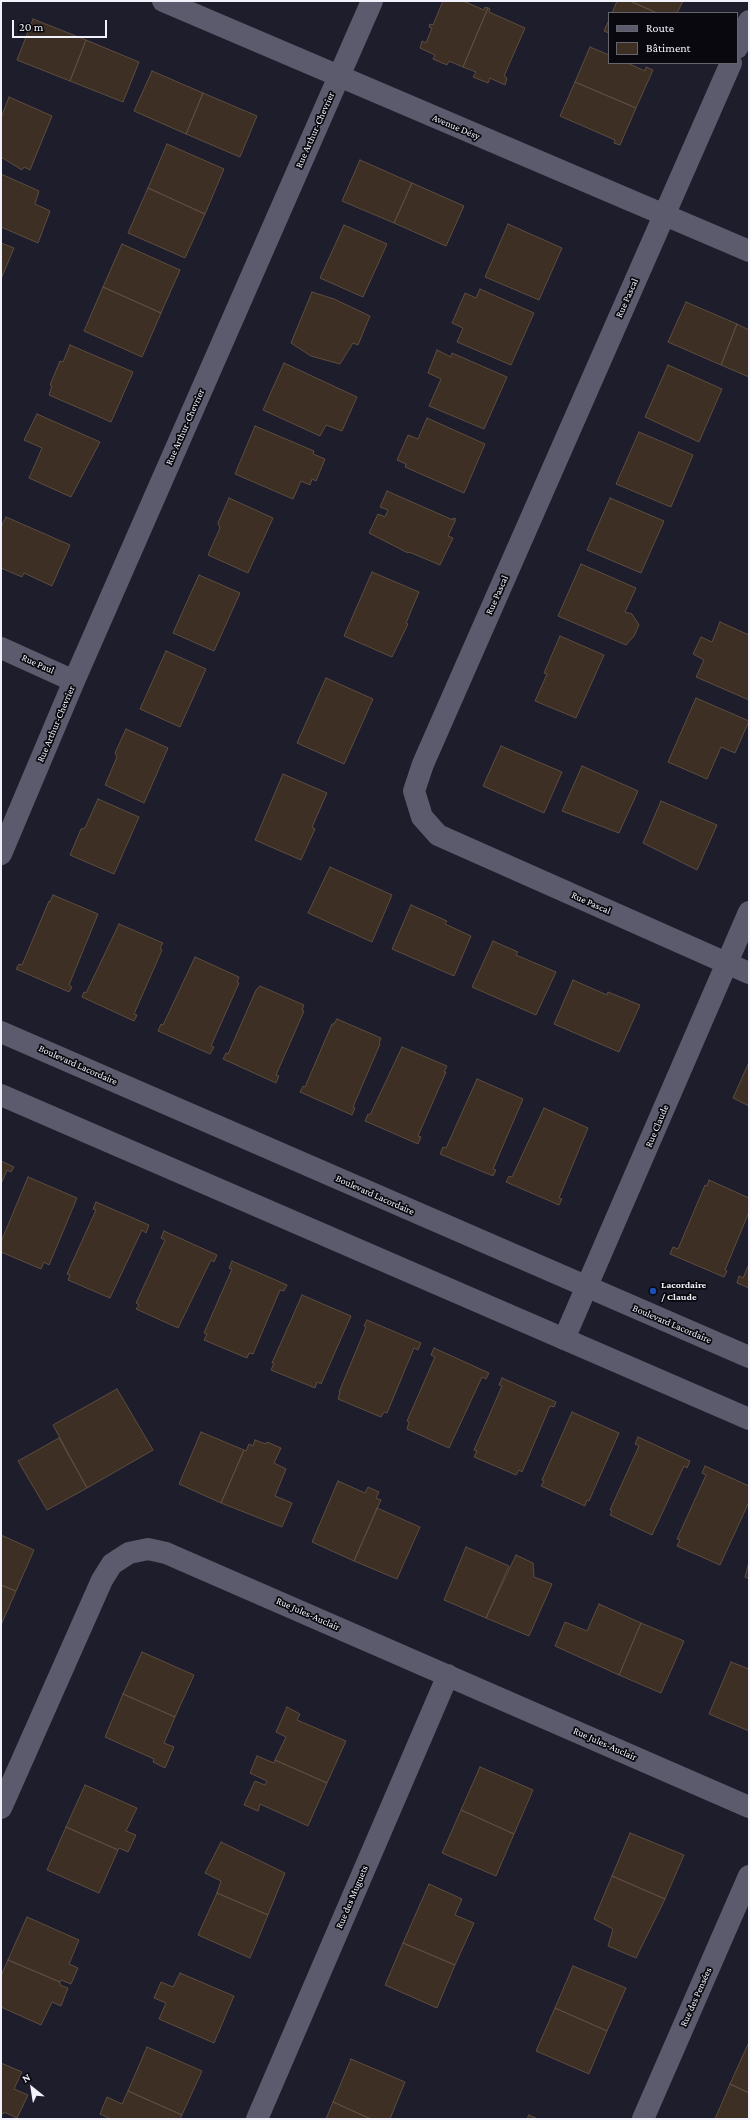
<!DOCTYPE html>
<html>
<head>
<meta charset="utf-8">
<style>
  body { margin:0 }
  #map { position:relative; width:750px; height:2120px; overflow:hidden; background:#1e1d2c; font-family:"Crimson Pro",serif }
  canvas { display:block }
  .frame { position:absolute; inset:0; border:2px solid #f1f1fc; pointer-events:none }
  .legend { position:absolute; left:608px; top:12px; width:130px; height:52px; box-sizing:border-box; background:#08080e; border:1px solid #65656d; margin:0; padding:5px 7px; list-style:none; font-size:12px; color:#f1f1fc }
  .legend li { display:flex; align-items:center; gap:8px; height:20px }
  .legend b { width:20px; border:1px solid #65656d }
  .north { position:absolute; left:12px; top:2068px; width:40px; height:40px; -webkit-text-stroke:3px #08080e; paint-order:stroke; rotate:330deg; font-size:11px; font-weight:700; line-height:16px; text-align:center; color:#f1f1fc }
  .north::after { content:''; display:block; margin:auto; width:14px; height:18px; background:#f1f1fc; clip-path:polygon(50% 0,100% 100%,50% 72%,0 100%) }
  .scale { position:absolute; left:12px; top:20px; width:95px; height:18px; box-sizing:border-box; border:2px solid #f1f1fc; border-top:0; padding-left:5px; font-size:12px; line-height:14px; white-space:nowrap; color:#f1f1fc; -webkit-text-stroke:3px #08080e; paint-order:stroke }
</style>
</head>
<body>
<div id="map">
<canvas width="750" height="2120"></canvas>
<div class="frame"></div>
<ul class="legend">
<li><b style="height:5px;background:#5c5b6d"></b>Route</li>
<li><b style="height:11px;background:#3e2f24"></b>Bâtiment</li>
</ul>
<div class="north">N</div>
<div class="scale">20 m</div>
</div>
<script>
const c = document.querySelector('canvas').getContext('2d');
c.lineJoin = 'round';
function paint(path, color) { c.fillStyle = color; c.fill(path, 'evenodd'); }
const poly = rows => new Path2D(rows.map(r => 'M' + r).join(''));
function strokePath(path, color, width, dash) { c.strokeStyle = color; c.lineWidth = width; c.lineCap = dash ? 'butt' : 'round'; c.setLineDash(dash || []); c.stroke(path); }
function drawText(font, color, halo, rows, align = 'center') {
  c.font = font + ' "Crimson Pro",serif'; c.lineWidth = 3.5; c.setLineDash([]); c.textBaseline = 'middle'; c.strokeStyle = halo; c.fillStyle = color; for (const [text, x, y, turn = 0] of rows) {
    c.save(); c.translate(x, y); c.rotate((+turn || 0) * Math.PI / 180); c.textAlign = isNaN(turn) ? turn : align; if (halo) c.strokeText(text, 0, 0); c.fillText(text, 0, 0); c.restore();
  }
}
const building = poly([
  [443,1,463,1,484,10,485,7,488,8,463,67,449,61,447,65,433,59,435,55,420,48,422,41,426,43,432,28,429,27,430,24,433,25,443,1],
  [617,1,630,1,657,13,612,13,617,1],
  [630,1,683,1,677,13,657,13,630,1],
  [488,8,490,9,489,12,525,28,504,76,507,78,505,85,490,78,488,83,473,77,476,72,463,67,488,8],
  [33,19,86,40,70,81,17,60,33,19],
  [609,20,609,33,604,31,609,20],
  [86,40,139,62,123,102,70,81,86,40],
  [590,47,609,55,609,63,627,63,645,71,646,67,653,70,636,108,575,82,590,47],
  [152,71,203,93,186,134,134,111,152,71],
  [575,82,636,108,620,145,614,143,615,140,560,116,575,82],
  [203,93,257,116,240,157,186,134,203,93],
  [9,97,52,116,30,170,24,167,22,170,1,157,1,118,9,97],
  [167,144,224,169,205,214,148,188,167,144],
  [360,160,412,183,394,223,342,201,360,160],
  [1,174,39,191,35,204,50,211,38,243,1,227,1,174],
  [412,183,464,206,446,246,394,223,412,183],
  [148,188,205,214,185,258,128,233,148,188],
  [508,224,562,248,539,300,485,277,508,224],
  [344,225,387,244,363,297,320,278,344,225],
  [1,243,14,248,1,279,1,243],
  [122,244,180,270,161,313,103,287,122,244],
  [103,287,161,313,142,357,84,331,103,287],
  [480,289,534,313,511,365,457,342,463,328,452,323,465,293,476,298,480,289],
  [312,292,334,299,370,316,358,345,353,343,340,364,311,356,291,343,312,292],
  [686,302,737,324,721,365,668,342,686,302],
  [737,324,749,330,749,377,721,365,737,324],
  [70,345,133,372,111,422,49,395,52,386,50,385,60,361,63,362,70,345],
  [437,350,451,357,452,353,507,377,484,429,429,406,441,379,428,373,437,350],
  [284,363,357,397,342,431,326,425,320,436,263,410,284,363],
  [668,365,722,389,699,442,645,417,668,365],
  [37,414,100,442,71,497,29,478,42,448,24,440,37,414],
  [427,418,485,444,464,493,405,467,406,464,397,460,408,435,418,439,427,418],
  [255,426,314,451,313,454,325,459,316,481,312,479,310,485,301,481,293,499,235,474,255,426],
  [639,432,693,455,671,507,616,484,639,432],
  [387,491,453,520,453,518,456,519,448,536,453,538,440,565,409,552,408,553,369,533,378,514,385,517,388,510,380,507,387,491],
  [229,498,273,518,248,573,208,555,220,528,218,523,229,498],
  [610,498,664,521,641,573,587,550,610,498],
  [6,517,70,545,52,586,24,573,22,577,1,568,1,527,6,517],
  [581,564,636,588,625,612,632,614,639,625,634,636,626,645,558,616,581,564],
  [372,572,419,592,406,623,408,624,392,657,344,636,372,572],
  [199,575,240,593,214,651,173,633,199,575],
  [720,622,749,635,749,700,696,677,704,660,693,654,701,637,712,642,720,622],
  [560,636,604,655,576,718,535,701,547,674,544,673,560,636],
  [166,651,206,669,180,727,140,709,166,651],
  [326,678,373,699,344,764,297,743,326,678],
  [696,698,749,721,735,753,721,747,707,779,668,762,696,698],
  [126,729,168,748,144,803,105,785,117,757,115,753,126,729],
  [501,746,562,772,544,813,483,786,501,746],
  [582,766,638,791,619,833,562,811,582,766],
  [283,774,327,793,312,827,315,829,301,860,255,840,283,774],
  [98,799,139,817,114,874,70,855,81,829,85,828,98,799],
  [661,801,717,825,697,870,643,843,661,801],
  [330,867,392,895,372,942,308,913,330,867],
  [53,895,98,914,69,985,72,987,69,992,16,969,19,964,22,965,49,901,50,902,53,895],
  [411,905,447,921,445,924,471,936,454,976,392,949,411,905],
  [119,924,163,943,160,948,162,950,134,1014,137,1015,134,1021,82,997,84,992,86,993,119,924],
  [493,941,518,952,516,955,556,972,536,1015,472,987,493,941],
  [195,957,239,977,237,982,239,983,211,1046,214,1047,210,1054,158,1031,161,1024,163,1025,195,957],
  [573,980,607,995,608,992,640,1005,619,1052,554,1024,573,980],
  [260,986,304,1005,302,1010,304,1011,276,1075,279,1076,276,1083,223,1059,226,1053,228,1054,256,990,260,986],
  [337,1019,381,1038,379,1043,380,1044,353,1107,355,1108,352,1115,300,1092,303,1086,305,1087,332,1024,334,1024,337,1019],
  [402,1047,447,1066,444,1072,446,1072,418,1136,421,1137,418,1144,365,1121,368,1114,370,1115,402,1047],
  [749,1062,749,1106,733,1098,749,1062],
  [477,1079,523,1099,493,1169,496,1170,493,1176,440,1154,443,1147,446,1148,477,1079],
  [544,1108,588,1128,559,1198,562,1199,559,1205,506,1182,509,1176,512,1177,544,1108],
  [1,1161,14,1167,11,1172,7,1170,1,1184,1,1161],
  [28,1177,77,1198,49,1265,44,1262,41,1269,1,1252,1,1242,28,1177],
  [709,1180,749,1198,749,1212,725,1270,727,1271,724,1277,670,1254,673,1247,678,1249,705,1185,707,1186,709,1180],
  [96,1202,149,1225,146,1233,142,1230,110,1298,68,1280,70,1275,67,1274,96,1210,93,1209,96,1202],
  [164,1231,217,1255,214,1262,211,1260,178,1328,136,1309,139,1305,136,1303,165,1240,161,1238,164,1231],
  [232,1261,287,1285,284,1291,280,1290,253,1354,249,1353,247,1358,204,1340,207,1334,204,1333,232,1269,229,1268,232,1261],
  [749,1264,749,1288,737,1283,739,1276,743,1278,749,1264],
  [302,1295,351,1316,321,1384,317,1382,315,1388,271,1370,274,1363,272,1363,302,1295],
  [367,1320,421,1343,418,1350,414,1348,387,1413,384,1412,381,1417,338,1399,340,1392,339,1392,366,1327,364,1326,367,1320],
  [434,1348,489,1373,486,1379,482,1377,449,1448,407,1429,409,1422,407,1421,435,1357,431,1355,434,1348],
  [502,1378,556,1402,554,1407,550,1406,522,1472,519,1470,516,1475,474,1457,477,1451,474,1450,502,1386,499,1385,502,1378],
  [117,1389,153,1450,87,1488,53,1425,117,1389],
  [572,1412,619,1433,589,1501,587,1500,585,1506,541,1486,544,1481,542,1480,572,1412],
  [201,1432,244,1450,221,1503,179,1484,201,1432],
  [638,1437,690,1461,687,1468,684,1466,652,1535,610,1515,612,1511,610,1510,639,1446,635,1444,638,1437],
  [59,1438,87,1488,47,1510,18,1461,59,1438],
  [255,1440,266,1444,267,1442,281,1448,274,1463,286,1469,275,1496,292,1503,282,1527,221,1503,244,1450,246,1451,249,1444,253,1446,255,1440],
  [705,1466,749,1486,749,1502,720,1565,677,1546,680,1540,677,1539,706,1475,702,1473,705,1466],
  [338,1481,365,1493,368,1487,379,1492,376,1498,381,1500,354,1561,312,1542,338,1481],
  [377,1508,420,1527,397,1579,354,1561,377,1508],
  [1,1535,34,1550,16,1591,1,1585,1,1535],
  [466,1547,509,1566,486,1618,444,1600,466,1547],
  [516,1555,533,1563,534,1577,552,1584,529,1636,486,1618,516,1555],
  [749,1562,749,1579,745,1577,749,1562],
  [1,1585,16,1591,1,1625,1,1585],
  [599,1604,641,1623,619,1675,555,1646,565,1622,587,1631,599,1604],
  [641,1623,684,1641,661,1693,619,1675,641,1623],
  [142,1652,194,1675,175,1717,123,1694,142,1652],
  [731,1662,749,1669,749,1731,709,1714,731,1662],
  [123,1694,175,1717,164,1743,174,1747,165,1768,153,1762,154,1759,105,1737,123,1694],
  [287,1707,300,1714,297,1720,346,1741,327,1783,275,1760,286,1737,276,1732,287,1707],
  [257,1756,274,1763,275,1760,327,1783,308,1826,260,1804,258,1811,244,1805,255,1781,265,1785,267,1781,250,1773,257,1756],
  [480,1767,533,1790,514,1834,461,1810,480,1767],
  [85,1785,137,1808,126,1831,136,1835,128,1852,119,1848,118,1850,66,1827,85,1785],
  [461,1810,514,1834,496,1876,442,1853,461,1810],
  [66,1827,118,1850,99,1893,47,1870,66,1827],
  [630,1833,684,1855,665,1899,612,1876,630,1833],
  [221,1842,285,1873,268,1915,217,1893,221,1881,205,1873,221,1842],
  [612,1876,665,1899,636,1958,608,1946,613,1929,594,1919,612,1876],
  [429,1884,462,1899,455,1915,474,1923,455,1965,403,1943,429,1884],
  [217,1893,268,1915,250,1958,198,1935,217,1893],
  [27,1917,79,1940,69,1964,78,1968,71,1984,61,1980,60,1982,8,1960,27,1917],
  [403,1943,455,1965,437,2008,385,1985,403,1943],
  [8,1960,60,1982,60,1985,68,1988,61,2006,52,2002,41,2025,1,2007,1,1976,8,1960],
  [573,1966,626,1988,607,2031,555,2008,573,1966],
  [180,1973,234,1996,214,2043,159,2019,166,2003,154,1998,161,1982,173,1987,180,1973],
  [555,2008,607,2031,589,2074,536,2051,555,2008],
  [749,2042,749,2093,730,2084,749,2042],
  [147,2047,202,2071,182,2115,128,2091,147,2047],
  [351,2059,405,2082,390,2119,371,2119,333,2102,351,2059],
  [1,2063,22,2072,14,2089,28,2095,17,2118,4,2112,3,2114,1,2113,1,2063],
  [730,2084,749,2093,749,2119,715,2119,730,2084],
  [128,2091,182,2115,180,2119,111,2119,100,2114,107,2097,122,2104,128,2091],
  [333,2102,371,2119,326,2119,333,2102],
  [529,2115,538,2119,527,2119,529,2115]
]);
paint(building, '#3e2f24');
strokePath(building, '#5d4d41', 1);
strokePath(poly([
  [163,1,749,251],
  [737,48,749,21],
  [731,63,423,764,414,791,422,817,438,835,749,973],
  [1,648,74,681],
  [1,854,74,681,372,1],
  [564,1339,749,912],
  [1,1808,102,1580,112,1564,129,1553,148,1549,166,1553,749,1807],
  [257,2119,448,1675],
  [643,2119,749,1876]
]), '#5c5b6d', 22);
strokePath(poly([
  [1,1032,749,1357],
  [1,1095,749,1419]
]), '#5c5b6d', 22);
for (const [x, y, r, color] of [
  [653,1291,4,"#1a4fb4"]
]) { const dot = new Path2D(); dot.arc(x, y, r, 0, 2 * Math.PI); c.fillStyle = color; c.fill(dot); strokePath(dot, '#08080e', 1.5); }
drawText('10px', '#f1f1fc', '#08080e', [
  ["Avenue Désy",456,127,23],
  ["Rue Arthur-Chevrier",315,130,-66],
  ["Rue Pascal",627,298,-66],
  ["Rue Arthur-Chevrier",185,427,-66],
  ["Rue Pascal",497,595,-66],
  ["Rue Paul",38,664,24],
  ["Rue Arthur-Chevrier",56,724,-67],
  ["Rue Pascal",591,903,24],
  ["Boulevard Lacordaire",78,1065,24],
  ["Rue Claude",657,1126,-67],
  ["Boulevard Lacordaire",375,1195,24],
  ["Boulevard Lacordaire",672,1324,23],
  ["Rue Jules-Auclair",308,1614,24],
  ["Rue Jules-Auclair",605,1744,24],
  ["Rue des Muguets",352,1897,-67],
  ["Rue des Pensées",696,1997,-66]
]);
drawText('bold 10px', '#f1f1fc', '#08080e', [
  ["Lacordaire",661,1285],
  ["/ Claude",661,1297]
], 'left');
</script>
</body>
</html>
